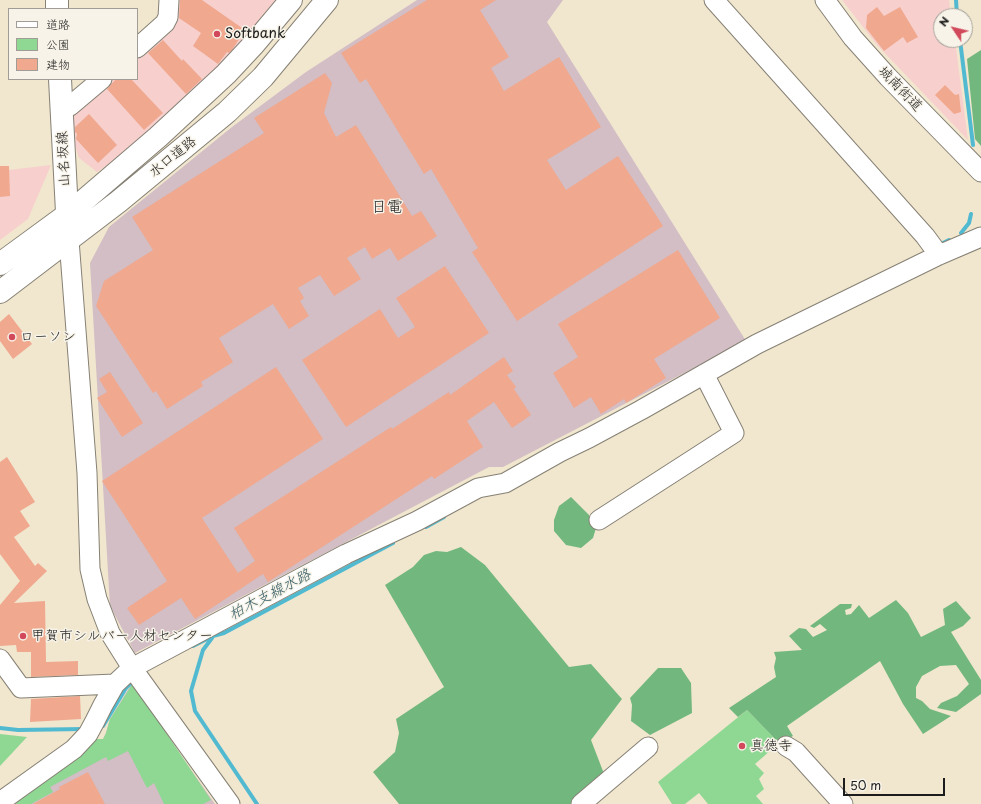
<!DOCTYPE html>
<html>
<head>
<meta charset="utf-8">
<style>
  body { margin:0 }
  #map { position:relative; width:981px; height:804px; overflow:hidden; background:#f1e6ce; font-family:"Playpen Sans","Klee One",sans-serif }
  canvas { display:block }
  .legend { position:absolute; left:8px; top:8px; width:130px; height:72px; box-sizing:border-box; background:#f7f3e8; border:1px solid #9f9d96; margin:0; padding:5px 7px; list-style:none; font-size:12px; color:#1c1c1c }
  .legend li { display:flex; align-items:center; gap:8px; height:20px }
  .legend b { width:20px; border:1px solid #9f9d96 }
  .north { position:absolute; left:933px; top:8px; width:40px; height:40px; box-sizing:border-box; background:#f7f3e8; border:1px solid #9f9d96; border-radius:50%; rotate:305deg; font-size:11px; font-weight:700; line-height:16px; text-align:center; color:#1c1c1c }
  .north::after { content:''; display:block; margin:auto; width:14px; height:18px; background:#d1495b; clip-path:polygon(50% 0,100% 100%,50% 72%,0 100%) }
  .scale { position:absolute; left:843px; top:778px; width:102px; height:18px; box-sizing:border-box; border:2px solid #1c1c1c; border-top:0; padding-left:5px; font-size:12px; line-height:14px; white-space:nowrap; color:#1c1c1c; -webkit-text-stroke:3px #f7f3e8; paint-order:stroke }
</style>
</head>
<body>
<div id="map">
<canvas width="981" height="804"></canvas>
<ul class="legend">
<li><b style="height:5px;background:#fff"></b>道路</li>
<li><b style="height:11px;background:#8ed894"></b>公園</li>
<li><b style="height:11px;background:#f0a88f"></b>建物</li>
</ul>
<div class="north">N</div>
<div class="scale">50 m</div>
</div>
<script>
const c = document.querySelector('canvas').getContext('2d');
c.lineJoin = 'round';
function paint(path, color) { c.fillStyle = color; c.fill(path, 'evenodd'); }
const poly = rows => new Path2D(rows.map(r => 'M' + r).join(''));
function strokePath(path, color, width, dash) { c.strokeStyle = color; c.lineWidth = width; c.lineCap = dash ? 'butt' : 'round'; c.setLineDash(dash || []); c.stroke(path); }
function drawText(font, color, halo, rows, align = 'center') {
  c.font = font + ' "Playpen Sans","Klee One",sans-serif'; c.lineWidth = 3; c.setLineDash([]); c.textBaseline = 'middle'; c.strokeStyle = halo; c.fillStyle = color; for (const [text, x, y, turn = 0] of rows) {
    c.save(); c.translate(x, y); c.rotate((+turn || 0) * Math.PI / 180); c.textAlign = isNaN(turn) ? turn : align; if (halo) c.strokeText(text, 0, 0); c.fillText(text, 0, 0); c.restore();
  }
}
paint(poly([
  [173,0,280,0,215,72,112,162,97,172,79,158,69,127,71,114,111,79,137,79,137,56],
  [842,0,949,0,951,16,941,16,941,40,955,40,968,140,877,45],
  [51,165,28,219,0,240,0,171]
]), '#f7d0ce');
paint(poly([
  [417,0,563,0,547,22,746,341,503,467,489,467,135,653,110,606,90,263,109,227,232,127,306,72],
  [131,685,215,804,11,804,95,739,103,739,106,733,110,719]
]), '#d2bec4');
paint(poly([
  [133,683,211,800,203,804,164,804,154,783,147,788,128,751,108,761,106,757,50,787,53,792,31,804,11,804,95,739,103,739,106,733,110,719],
  [747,710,779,743,755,764,764,773,759,779,764,789,756,796,763,804,708,804,699,793,685,804,672,804,658,782],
  [0,734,27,737,0,766]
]), '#8ed894');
paint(poly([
  [981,50,981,146,975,139,967,59],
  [571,497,589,515,596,528,593,538,581,548,566,545,554,531,554,520,559,506],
  [461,547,485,565,569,667,591,664,622,699,591,740,606,779,572,804,399,804,373,772,395,752,399,733,396,719,444,687,385,585,413,567,424,555,436,551,447,552],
  [896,600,908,613,921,637,945,625,943,609,956,601,971,618,963,626,951,632,981,680,981,694,956,712,937,708,941,703,957,696,969,684,956,665,940,666,922,676,916,687,916,698,922,701,930,709,951,716,923,734,903,704,880,661,787,726,793,736,779,743,747,710,738,717,729,708,776,677,774,667,776,658,774,652,802,650,789,636,799,628,806,629,813,637,827,630,820,624,814,628,810,626,840,604,852,604,851,608,845,610,846,615,851,614,859,605,869,618],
  [658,668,681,668,691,683,692,713,650,735,631,721,632,705,630,698]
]), '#72b87e');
strokePath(poly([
  [956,0,957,16],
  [960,40,973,145],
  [961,233,969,223,971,214],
  [943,243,949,240],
  [426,527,444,517],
  [212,638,203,650,191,691,195,711,257,804],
  [193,646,213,636,224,633,393,543],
  [103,726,126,688,134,680],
  [0,728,18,730,84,729]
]), '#52bad0', 4);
paint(poly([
  [180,0,202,0,245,30,232,50,229,53,227,52,218,64,193,46,201,33,179,18],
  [427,0,496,0,480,10,509,57,491,68,504,91,559,57,601,127,547,160,566,190,618,156,663,226,517,321,472,252,478,248,431,169,424,174,366,79,360,83,341,53],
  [877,7,884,16,900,7,918,37,907,43,903,37,884,51,866,28,867,15],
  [163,40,182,61,183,59,202,79,186,94,148,53],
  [325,73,332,83,324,113,336,137,356,125,412,216,421,211,437,236,398,261,390,248,372,259,365,247,347,258,361,279,334,296,320,275,298,288,304,298,300,301,309,316,289,329,273,304,219,338,233,362,201,382,203,386,167,409,156,391,153,393,96,306,104,281,153,250,132,217,264,133,254,118],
  [116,79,131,79,163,113,144,130,107,89],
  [945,85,955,95,959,94,961,112,954,114,935,95],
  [89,114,117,145,98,163,76,139,77,134,75,132,75,127],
  [0,166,9,166,10,196,0,197],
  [678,250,720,318,654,359,666,378,626,403,624,399,601,414,591,397,574,408,553,373,578,357,558,324],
  [445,266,489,333,346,427,302,360,380,309,398,338,415,327,396,298],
  [9,314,32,344,13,359,0,341,0,322],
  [504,357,513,371,507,375,516,387,514,389,531,415,512,428,494,402,467,421,483,447,434,479,432,476,268,582,263,574,195,619,181,598,139,625,127,608,167,581,102,481,276,367,323,439,202,518,238,573,255,561,234,528,391,427,392,429,449,392,450,395],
  [110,372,143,423,122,437,97,398,107,392,99,379],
  [7,457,35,502,20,511,30,526,14,537,35,566,38,563,47,571,14,603,45,601,46,662,78,661,78,675,31,677,31,652,17,652,16,645,0,646,0,605,20,581,0,554,0,462],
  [80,696,81,719,30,722,31,699],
  [88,772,105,804,33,804,60,789,59,787]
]), '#f0a88f');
const minor = poly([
  [714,0,925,236,939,255],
  [825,0,853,38,888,77,981,172],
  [137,48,165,23,168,17,169,0],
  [61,108,70,106,102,79],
  [69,240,87,473,90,569,97,599,110,633,132,668,230,804],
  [599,520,734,433,704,374],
  [0,659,21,688,115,684],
  [786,746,796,752,843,804],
  [0,802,74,749,88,734,95,721,103,705,115,684,132,668,346,554,417,521,478,488,505,483,560,452,589,438,641,410,757,344,939,255,981,237],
  [581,804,648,747]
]);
const major = poly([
  [57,0,57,9],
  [60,79,68,231]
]);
const highway = poly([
  [0,264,67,215,158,137,226,74,254,44,291,0],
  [0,292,118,202,227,112,263,77,327,0]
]);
strokePath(minor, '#868175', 21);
strokePath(major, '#868175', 24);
strokePath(highway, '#868175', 24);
strokePath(minor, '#fff', 19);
strokePath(major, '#fff', 22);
strokePath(highway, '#fff', 22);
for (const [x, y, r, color] of [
  [217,34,4,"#d1495b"],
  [12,337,4,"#d1495b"],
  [23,636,4,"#d1495b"],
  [742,746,4,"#d1495b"]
]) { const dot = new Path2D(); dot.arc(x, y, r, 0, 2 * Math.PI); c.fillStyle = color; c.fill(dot); strokePath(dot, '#f7f3e8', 1.5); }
drawText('14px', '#1c1c1c', '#f7f3e8', [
  ["Softbank",225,34],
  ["ローソン",20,337],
  ["甲賀市シルバー人材センター",31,636],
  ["真徳寺",750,746]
], 'left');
drawText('14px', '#1c1c1c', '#f7f3e8', [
  ["城南街道",900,89,46],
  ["水口道路",173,157,-39],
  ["山名坂線",64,159,-93]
]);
drawText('italic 15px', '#325b64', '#f7f3e8', [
  ["柏木支線水路",270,595,-28]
]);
drawText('16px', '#1c1c1c', '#f7f3e8', [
  ["日電",387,208]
]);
</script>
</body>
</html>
